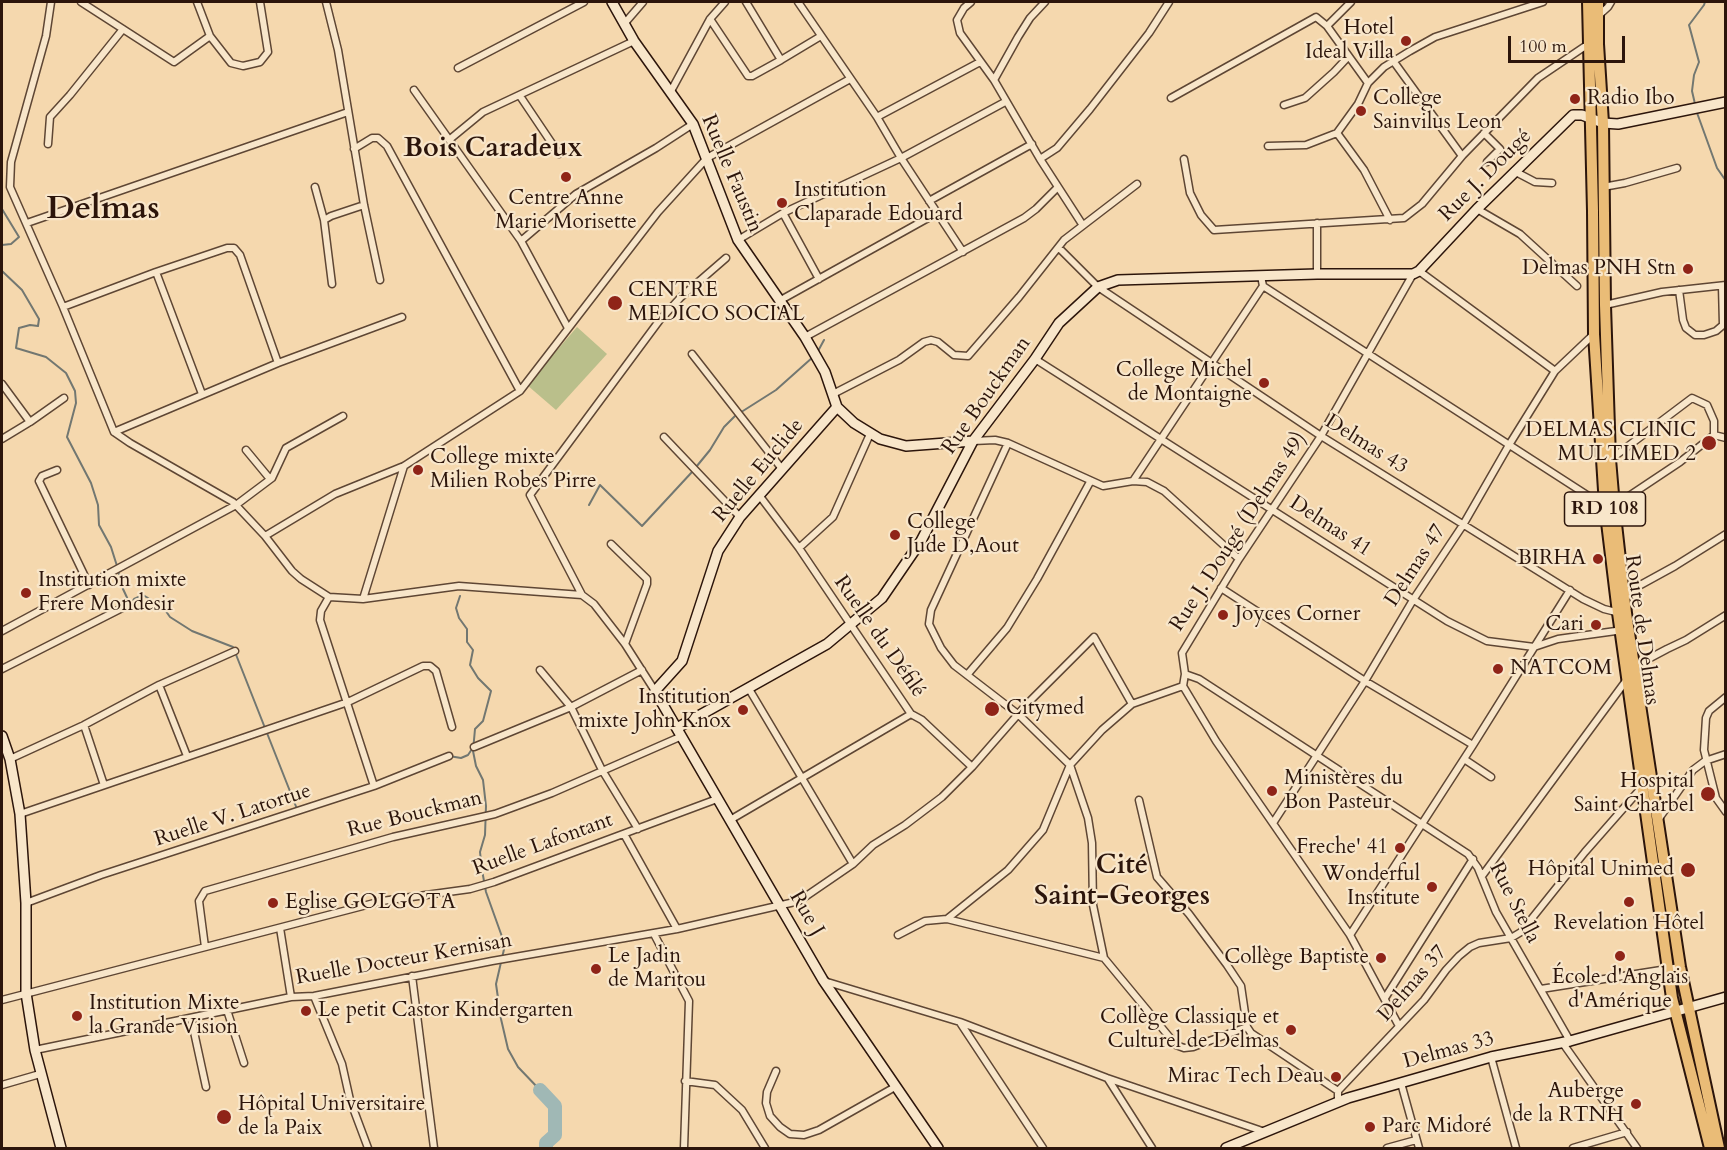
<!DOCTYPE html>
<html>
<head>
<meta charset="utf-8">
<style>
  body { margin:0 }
  #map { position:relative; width:1727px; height:1150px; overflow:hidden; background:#f5d8ae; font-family:Cardo,serif }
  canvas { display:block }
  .frame { position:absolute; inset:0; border:3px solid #2c150b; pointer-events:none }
  .scale { position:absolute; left:1508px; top:36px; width:117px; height:27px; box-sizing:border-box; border:3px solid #2c150b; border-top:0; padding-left:8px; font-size:18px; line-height:21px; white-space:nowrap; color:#2c150b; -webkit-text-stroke:4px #f8e6ca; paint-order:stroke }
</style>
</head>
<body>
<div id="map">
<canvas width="1727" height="1150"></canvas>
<div class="frame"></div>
<div class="scale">100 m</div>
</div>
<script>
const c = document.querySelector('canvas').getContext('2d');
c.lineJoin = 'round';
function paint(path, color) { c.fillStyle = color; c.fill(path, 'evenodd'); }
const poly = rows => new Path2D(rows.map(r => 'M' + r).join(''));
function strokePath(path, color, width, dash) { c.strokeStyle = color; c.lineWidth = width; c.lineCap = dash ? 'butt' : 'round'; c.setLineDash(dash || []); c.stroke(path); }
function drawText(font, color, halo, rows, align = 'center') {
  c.font = font + ' Cardo,serif'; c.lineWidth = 4.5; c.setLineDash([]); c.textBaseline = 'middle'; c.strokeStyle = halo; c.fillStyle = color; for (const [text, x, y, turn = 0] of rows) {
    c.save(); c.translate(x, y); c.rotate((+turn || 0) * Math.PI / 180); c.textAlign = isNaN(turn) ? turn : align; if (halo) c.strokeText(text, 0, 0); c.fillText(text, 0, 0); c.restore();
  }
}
paint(poly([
  [577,327,607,354,556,410,527,385]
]), '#babf8b');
strokePath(poly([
  [1695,104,1692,91,1694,75,1699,62,1689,25,1704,5,1705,2],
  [1696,110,1717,168,1726,181],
  [2,209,19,237,11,244,2,245],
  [2,271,22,290,39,319,38,326,30,325,19,328,16,348,46,357,66,373,75,391,76,403,67,437,91,483,98,505,99,525,111,547,117,566],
  [817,353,824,340],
  [589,505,600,485,642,526,692,472,710,450,724,427,735,416,776,390,813,357],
  [118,571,123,589,130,604,134,599,143,595,163,607,170,617,192,631,233,647,297,809],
  [460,596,456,608,459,618,467,629,467,642,473,650,470,665,478,678,491,691,483,721,475,729,473,751,476,766,483,780,486,806,485,835,480,852,482,870,486,892,505,945,496,984,501,1019,508,1049,518,1067,540,1090],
  [449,756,461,758,468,755,472,749]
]), '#727771', 2);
strokePath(poly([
  [540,1090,555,1106,555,1135,546,1143,546,1148]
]), '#a0b8b5', 14);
const street = poly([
  [51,2,46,36,11,162,10,187,63,307,114,432,130,443,233,502,265,536,292,571,301,579,329,597,363,599,459,586,582,595,594,604,625,644,655,691],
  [81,2,174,62,210,36],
  [197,2,210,36,231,63,243,66,260,62,268,52,260,2],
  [326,2,338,50,364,205,380,280],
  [746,2,781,60,821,36],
  [798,2,877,117,901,158,963,252],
  [971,2,964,8,957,20,960,33,994,80,1040,159,1082,224],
  [1598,16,1608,7,1611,2],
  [710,19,748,76,752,76,781,60],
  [624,24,643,2],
  [1327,26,1351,2],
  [1394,62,1462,156],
  [458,68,584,2],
  [994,80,1018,37,1030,18,1045,2],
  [414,90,521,241,568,328],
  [671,91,710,19,725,2],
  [520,96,559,154],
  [1171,98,1316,17,1327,26,1368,83],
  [1284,105,1305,98,1334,72,1348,57],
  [877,117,980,62],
  [1337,133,1364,170,1390,220],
  [1484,133,1500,149,1487,162],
  [449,140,483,112,634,41],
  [48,144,50,117,70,95,123,29],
  [1268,146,1306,145,1337,133,1358,104,1368,83,1384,67,1410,51,1435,37,1543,2],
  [354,149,372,138,378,138,387,146,520,391],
  [1040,159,1057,148,1090,109,1149,33,1169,2],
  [1184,159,1190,193,1201,215,1214,230,1404,218,1422,204,1462,156,1538,78,1584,47,1592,45],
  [1514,171,1535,182,1552,183],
  [315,187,324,220],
  [1603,187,1625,183,1677,168],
  [929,201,1032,144],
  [1477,209,1520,234,1577,286],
  [783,213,819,279],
  [27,223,348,112],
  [738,240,783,213,901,158,1005,102],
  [521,241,576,194,656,148,693,124],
  [1059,248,1098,287,1321,436,1583,599,1604,609,1620,613],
  [1419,271,1555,371],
  [156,272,202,394],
  [1317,274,1317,223],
  [1261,276,1263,286,1604,506],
  [332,284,324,220,331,216,364,205],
  [1679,290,1683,320,1686,328,1695,335,1704,335,1716,331,1723,325,1722,286],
  [779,301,937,213],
  [1605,305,1662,292,1726,285],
  [63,307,156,272,227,248,234,248,240,255,278,363],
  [805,337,1024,218,1036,209,1058,187],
  [692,354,782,469],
  [1035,359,1447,621,1487,641,1534,647,1558,639,1623,630],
  [2,384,30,422,2,439],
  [833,394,899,360,924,342,931,340,938,342,954,355,968,356,1019,297,1064,240,1137,184],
  [30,422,64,398],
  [114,432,278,363,402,317],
  [1714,435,1726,438],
  [664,437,740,517],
  [973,441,995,440,1008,443,1103,486,1133,481,1147,482,1164,491,1239,559],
  [1008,443,931,610,929,624,941,648,954,665,1019,715,1070,765,1088,818,1092,843,1093,905,1104,958],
  [246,450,270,479],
  [1611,459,1692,398,1707,405,1714,421,1714,435,1680,462,1614,506],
  [57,470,42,476,39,481,89,585],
  [1133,481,1263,286],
  [759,495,799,548,911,714,922,720,972,767],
  [265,536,335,494,404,466,520,391,658,212,707,158,850,79],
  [611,544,647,579,647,584,625,644],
  [799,548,833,517,870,434],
  [1221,588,1365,681,1473,745],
  [1624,594,1675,566,1726,534],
  [582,595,530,495,659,321,681,297,726,258],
  [329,597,321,611,320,620,374,786],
  [363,599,404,466],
  [2,631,236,505,272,478,286,448,343,416],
  [2,669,130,604],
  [1633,669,1635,666,1667,649,1686,640,1726,615],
  [540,670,571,707,602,770,638,829],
  [1185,674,1199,679,1468,854,1478,868,1496,912,1570,1041],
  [967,675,1007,628,1037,579,1090,482],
  [159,685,187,756],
  [1183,686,1185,674,1182,653,1239,559,1321,436,1413,274],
  [1183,686,1216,741,1350,935,1399,1026],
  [749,689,853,864],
  [1726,697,1709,711,1706,718,1704,750,1716,798,1726,812],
  [84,725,104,785],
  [474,747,571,707,642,670],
  [10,759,84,725,159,685,235,651],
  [1464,759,1491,777],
  [1139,800,1157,877,1189,914,1227,965,1241,986,1247,1027],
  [20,814,348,702,423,666,430,666,436,671,452,727],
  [730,820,911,714],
  [1658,820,1693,770,1705,761,1726,754],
  [1273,823,1365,681,1413,600,1463,525,1509,445,1555,371,1594,334],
  [624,834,677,929],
  [1482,876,1628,678],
  [26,903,101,875,374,786,449,756],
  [947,919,1008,870,1043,830,1070,765,1102,730,1132,704,1183,686],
  [280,928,291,997],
  [654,934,689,1001,684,1148],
  [898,935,925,921,947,919,1104,958,1176,1045,1184,1048,1193,1047,1247,1027,1251,1033,1338,1091,1338,1102],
  [1350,935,1473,745,1570,590],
  [205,947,199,901,205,891,393,837,495,814,552,793,682,736],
  [412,976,434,1148],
  [824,981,960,1022,1107,1078,1265,1132],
  [1541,989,1680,967],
  [314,996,342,1064,350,1100,368,1148],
  [1385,998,1473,859],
  [2,1000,382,901,470,889,494,882,717,799],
  [227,1010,244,1063],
  [191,1018,206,1087],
  [961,1024,1043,1148],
  [1562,1042,1637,1148],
  [35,1050,291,997,314,996,492,961,677,929,799,901,853,864,873,845,905,825,942,797,972,767,1027,704,1094,637,1132,704],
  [1491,1057,1516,1148],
  [776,1071,767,1092,766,1103,770,1116,780,1127,790,1134,804,1135,819,1130,895,1087],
  [1108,1079,1152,1148],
  [685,1081,715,1085,742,1110,765,1148],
  [1401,1083,1419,1148],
  [2,1085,40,1074],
  [1338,1091,1424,1000,1446,970,1459,956,1470,947,1479,943,1511,938,1521,932,1585,852,1643,786],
  [1387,1148,1416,1140],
  [1573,1148,1627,1132]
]);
const secondary = poly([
  [612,2,634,41,693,124,738,240,805,337,825,372,837,407,854,423,880,439,906,446,973,441],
  [837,407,740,517,718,551,682,661,655,691,823,980,938,1148],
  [677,728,827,644,882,598,921,541,973,441,1035,359,1059,323,1098,287,1118,280,1317,274,1413,274,1419,271,1477,209,1573,115,1582,115,1603,123,1618,124,1726,102],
  [2,736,10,759,20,814,26,903,26,993,35,1050,61,1148],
  [1226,1148,1348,1098,1491,1057,1570,1041,1726,997]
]);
const primary = poly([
  [1588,2,1593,211,1594,334,1605,506,1618,613,1672,998,1710,1148],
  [1598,2,1598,44,1603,123,1605,305,1610,459,1614,506,1626,613,1680,967,1719,1148]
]);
strokePath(street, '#5e4634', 9);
strokePath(secondary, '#2c150b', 12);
strokePath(primary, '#2c150b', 14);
strokePath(street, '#f8e6ca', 6);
strokePath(secondary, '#f8e6ca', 9);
strokePath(primary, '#eabc77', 10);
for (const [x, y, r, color] of [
  [1406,41,6,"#8f2418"],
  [1575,99,6,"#8f2418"],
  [1361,111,6,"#8f2418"],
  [566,177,6,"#8f2418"],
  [782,203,6,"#8f2418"],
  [1688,269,6,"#8f2418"],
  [615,303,8,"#8f2418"],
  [1264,383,6,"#8f2418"],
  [1709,443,8,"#8f2418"],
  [418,470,6,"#8f2418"],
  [895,535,6,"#8f2418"],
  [1598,559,6,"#8f2418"],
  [26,593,6,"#8f2418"],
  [1223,615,6,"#8f2418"],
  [1596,625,6,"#8f2418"],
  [1498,669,6,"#8f2418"],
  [992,709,8,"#8f2418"],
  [743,710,6,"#8f2418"],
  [1272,791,6,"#8f2418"],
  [1708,794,8,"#8f2418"],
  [1400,848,6,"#8f2418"],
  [1688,870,8,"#8f2418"],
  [1432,887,6,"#8f2418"],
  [1629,902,6,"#8f2418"],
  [273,903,6,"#8f2418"],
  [1620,956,6,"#8f2418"],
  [1381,958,6,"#8f2418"],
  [596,969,6,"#8f2418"],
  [306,1011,6,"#8f2418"],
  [77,1016,6,"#8f2418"],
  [1291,1030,6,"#8f2418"],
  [1336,1077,6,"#8f2418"],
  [1636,1104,6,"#8f2418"],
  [224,1117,8,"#8f2418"],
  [1370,1127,6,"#8f2418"]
]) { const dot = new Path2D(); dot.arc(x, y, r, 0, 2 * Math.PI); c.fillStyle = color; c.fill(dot); strokePath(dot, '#f8e6ca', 2); }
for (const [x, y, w] of [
  [1605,509,81]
]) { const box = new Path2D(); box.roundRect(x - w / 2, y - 17, w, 34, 4.5); c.fillStyle = '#f8e6ca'; c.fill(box); strokePath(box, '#2c150b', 1.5); }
drawText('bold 20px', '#2c150b', null, [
  ["RD 108",1605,509]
]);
drawText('21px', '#2c150b', '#f8e6ca', [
  ["Hotel",1394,29,"right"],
  ["Ideal Villa",1394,53,"right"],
  ["College",1373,99],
  ["Sainvilus Leon",1373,123],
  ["Radio Ibo",1587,99],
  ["Institution",794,191],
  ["Claparade Edouard",794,215],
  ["Centre Anne",566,199,"center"],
  ["Marie Morisette",566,223,"center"],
  ["Delmas PNH Stn",1676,269,"right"],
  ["CENTRE",628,291],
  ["MEDICO SOCIAL",628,315],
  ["College Michel",1252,371,"right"],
  ["de Montaigne",1252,395,"right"],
  ["DELMAS CLINIC",1696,431,"right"],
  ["MULTIMED 2",1696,455,"right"],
  ["College mixte",430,458],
  ["Milien Robes Pirre",430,482],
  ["College",907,523],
  ["Jude D,Aout",907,547],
  ["BIRHA",1586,559,"right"],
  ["Institution mixte",38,581],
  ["Frere Mondesir",38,605],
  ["Joyces Corner",1235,615],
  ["Cari",1584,625,"right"],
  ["NATCOM",1510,669],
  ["Institution",731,698,"right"],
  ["mixte John Knox",731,722,"right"],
  ["Citymed",1006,709],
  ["Ministères du",1284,779],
  ["Bon Pasteur",1284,803],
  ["Hospital",1694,782,"right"],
  ["Saint Charbel",1694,806,"right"],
  ["Freche' 41",1388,848,"right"],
  ["Hôpital Unimed",1674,870,"right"],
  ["Wonderful",1420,875,"right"],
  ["Institute",1420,899,"right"],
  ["Eglise GOLGOTA",285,903],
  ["Revelation Hôtel",1629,924,"center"],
  ["Le Jadin",608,957],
  ["de Maritou",608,981],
  ["Collège Baptiste",1369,958,"right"],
  ["École d'Anglais",1620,978,"center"],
  ["d'Amérique",1620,1002,"center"],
  ["Institution Mixte",89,1004],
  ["la Grande Vision",89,1028],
  ["Le petit Castor Kindergarten",318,1011],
  ["Collège Classique et",1279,1018,"right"],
  ["Culturel de Delmas",1279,1042,"right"],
  ["Mirac Tech Deau",1324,1077,"right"],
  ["Auberge",1624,1092,"right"],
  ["de la RTNH",1624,1116,"right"],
  ["Hôpital Universitaire",238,1105],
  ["de la Paix",238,1129],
  ["Parc Midoré",1382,1127]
], 'left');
drawText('21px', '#2c150b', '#f8e6ca', [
  ["Ruelle Faustin",731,174,67],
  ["Rue J. Dougé",1486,176,-45],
  ["Rue Bouckman",987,396,-55],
  ["Delmas 43",1366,445,32],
  ["Ruelle Euclide",759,471,-50],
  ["Delmas 41",1330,527,33],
  ["Rue J. Dougé (Delmas 49)",1239,532,-57],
  ["Delmas 47",1416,566,-57],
  ["Route de Delmas",1641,630,82],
  ["Ruelle du Défilé",879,637,55],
  ["Rue Bouckman",415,815,-14],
  ["Ruelle V. Latortue",233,816,-18],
  ["Ruelle Lafontant",543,845,-20],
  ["Rue Stella",1514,903,63],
  ["Rue J",806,914,60],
  ["Ruelle Docteur Kernisan",404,960,-10],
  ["Delmas 37",1413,984,-49],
  ["Delmas 33",1449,1051,-15]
]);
drawText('bold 27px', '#2c150b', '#f8e6ca', [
  ["Bois Caradeux",493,150],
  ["Cité",1122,867],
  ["Saint-Georges",1122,898]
]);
drawText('bold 33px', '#2c150b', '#f8e6ca', [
  ["Delmas",103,210]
]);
</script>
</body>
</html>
